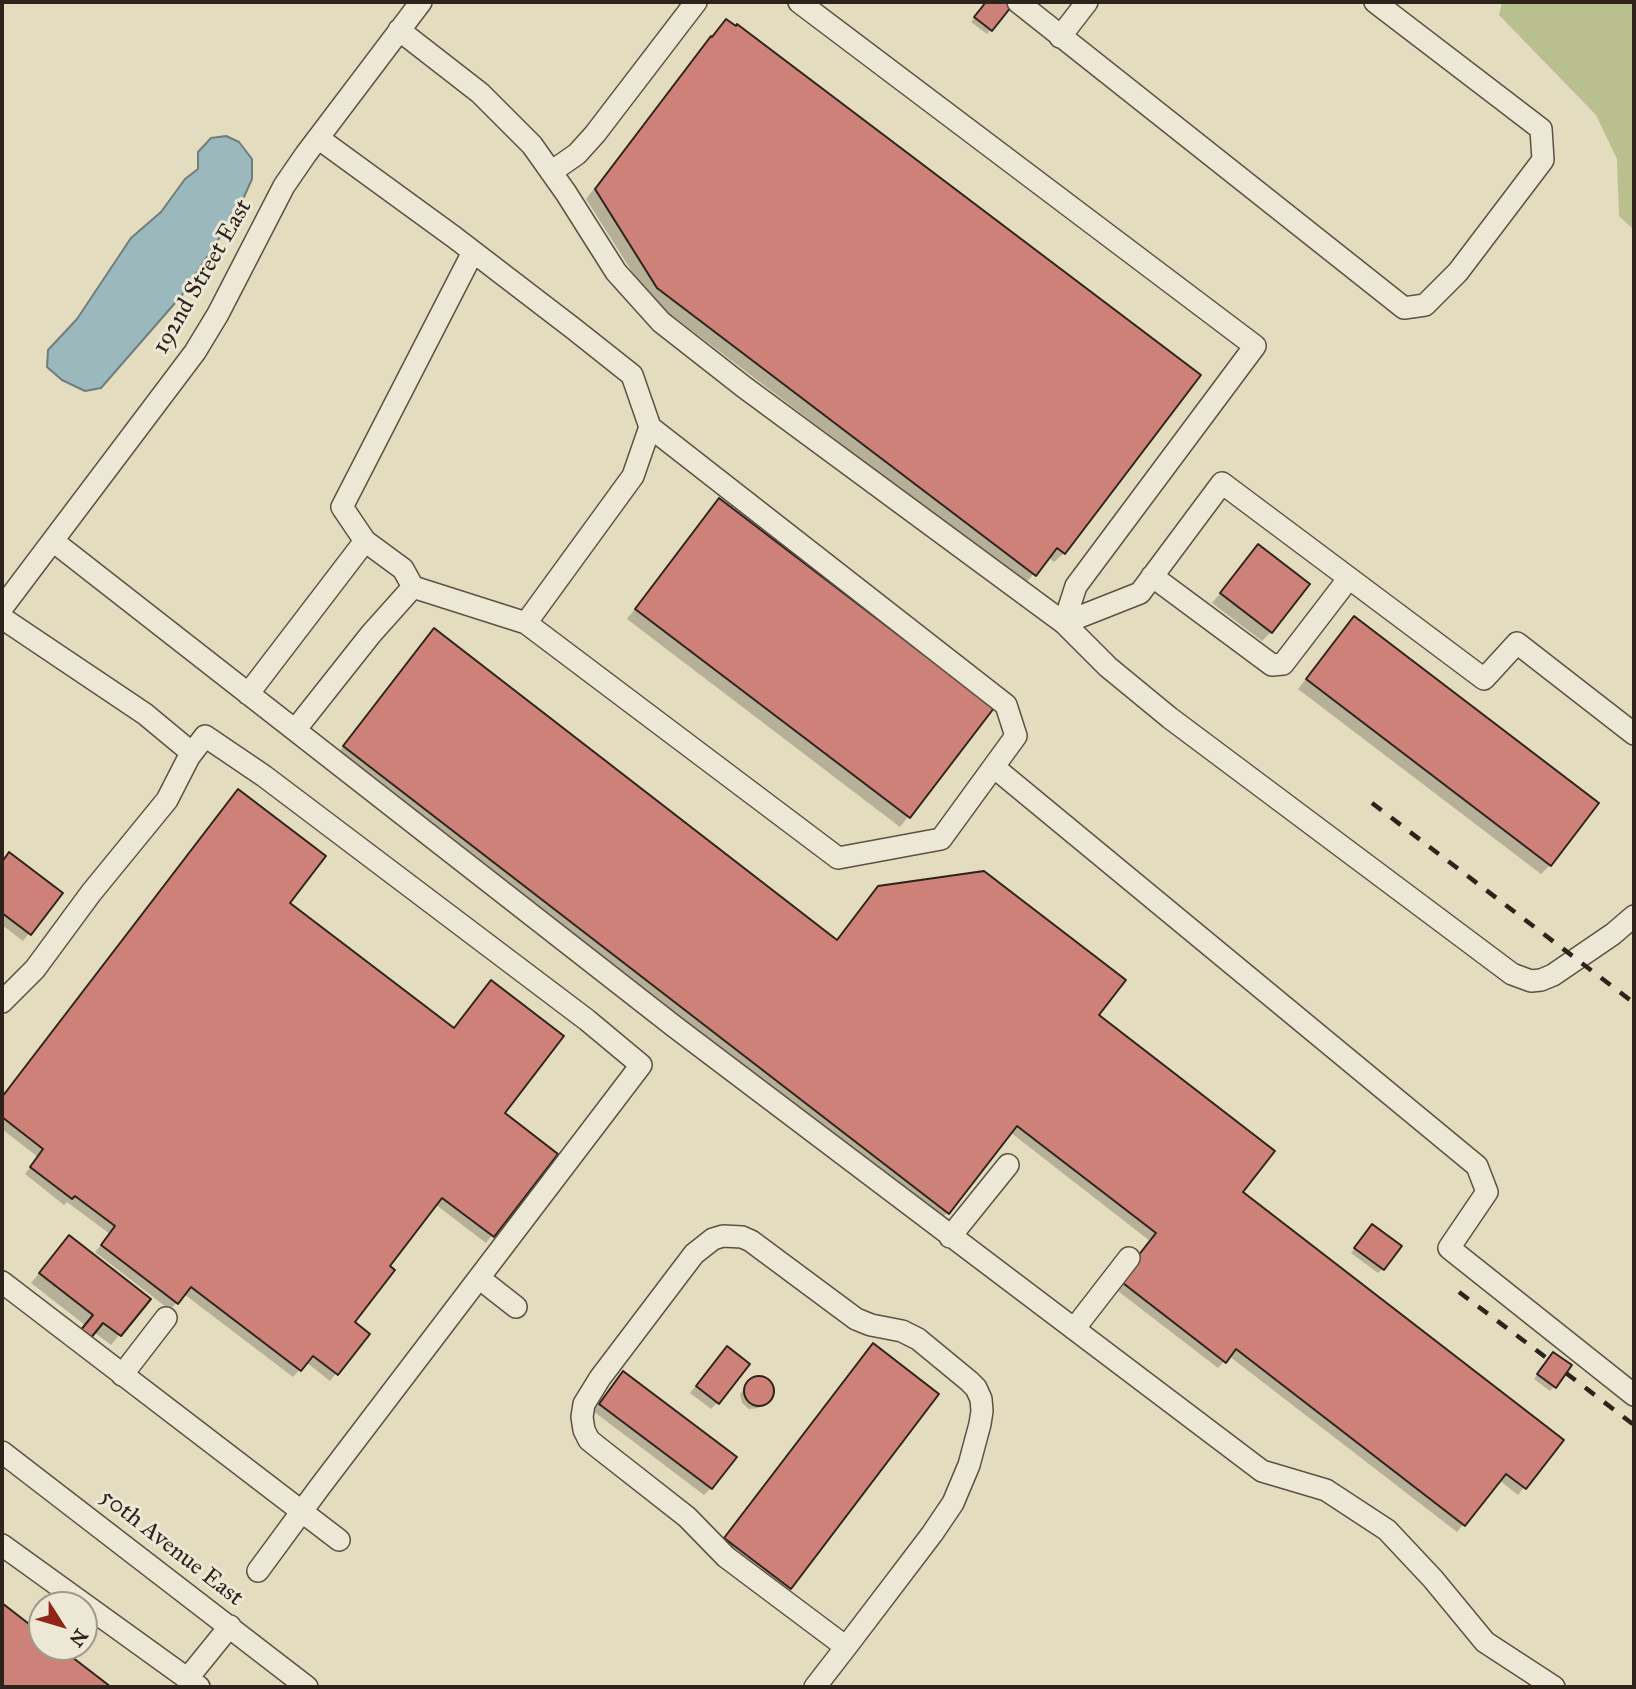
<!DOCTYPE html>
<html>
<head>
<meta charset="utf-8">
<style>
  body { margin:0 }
  #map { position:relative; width:1636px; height:1689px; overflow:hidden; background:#e4dcbe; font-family:"IM FELL Great Primer",serif }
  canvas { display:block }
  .frame { position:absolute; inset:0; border:4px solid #2d231b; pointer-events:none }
  .north { position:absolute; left:28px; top:1591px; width:70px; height:70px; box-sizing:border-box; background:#ede8d5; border:2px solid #a0998b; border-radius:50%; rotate:127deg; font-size:19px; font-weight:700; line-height:28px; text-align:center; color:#2d231b }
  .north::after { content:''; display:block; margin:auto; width:24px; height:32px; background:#8f2418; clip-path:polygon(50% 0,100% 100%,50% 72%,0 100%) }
</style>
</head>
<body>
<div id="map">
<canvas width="1636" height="1689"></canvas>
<div class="frame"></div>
<div class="north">N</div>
</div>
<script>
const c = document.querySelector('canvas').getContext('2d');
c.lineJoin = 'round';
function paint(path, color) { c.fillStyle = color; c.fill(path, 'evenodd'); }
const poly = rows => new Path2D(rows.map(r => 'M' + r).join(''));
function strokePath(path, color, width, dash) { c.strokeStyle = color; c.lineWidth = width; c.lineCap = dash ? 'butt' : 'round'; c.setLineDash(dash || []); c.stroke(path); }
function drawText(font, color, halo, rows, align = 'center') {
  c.font = font + ' "IM FELL Great Primer",serif'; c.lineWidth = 6; c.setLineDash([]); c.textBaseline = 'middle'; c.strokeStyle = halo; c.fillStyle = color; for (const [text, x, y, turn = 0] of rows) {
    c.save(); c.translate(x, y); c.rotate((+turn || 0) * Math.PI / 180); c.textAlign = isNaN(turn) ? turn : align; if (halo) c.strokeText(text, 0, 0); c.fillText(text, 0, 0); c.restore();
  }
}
paint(poly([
  [1502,2,1634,2,1634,230,1619,216,1617,159,1596,115,1499,15]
]), '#b9bf8e');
const water = poly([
  [226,136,239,142,252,159,252,179,239,208,182,295,101,388,85,391,62,380,47,367,48,350,77,319,131,238,161,212,185,179,198,169,198,152,211,138,226,136]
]);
paint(water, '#9bb9bd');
strokePath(water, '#6f7d7c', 2);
paint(poly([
  [987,2,1013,2,987,34,971,22],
  [712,37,1064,553,1054,562,1048,557,1025,584,648,297,586,199,702,48],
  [719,501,992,709,900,827,627,619],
  [1259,546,1271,632,1262,641,1212,603],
  [1354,618,1550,865,1541,874,1298,689],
  [428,637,836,941,1096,1015,1241,1192,1561,1440,1518,1495,1499,1480,1457,1532,1229,1356,1218,1368,1114,1288,1150,1241,1010,1132,941,1220,338,753],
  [231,798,288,903,502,1113,556,1154,486,1243,435,1204,387,1266,352,1323,367,1334,330,1381,306,1362,293,1377,184,1294,170,1310,95,1252,110,1234,67,1202,64,1205,25,1174,38,1157,2,1129,2,1097],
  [9,854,60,893,23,941,2,925,2,862],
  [1368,1230,1383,1269,1378,1273,1351,1253],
  [69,1237,148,1299,111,1345,94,1332,72,1341,85,1325,31,1283],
  [873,1346,790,1588,780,1597,716,1548],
  [720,1355,718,1402,711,1409,690,1393],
  [1549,1358,1554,1387,1550,1391,1534,1379],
  [760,1377,771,1384,771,1397,759,1408,749,1409,742,1403,740,1394,752,1379],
  [617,1380,711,1488,704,1495,593,1411],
  [2,1605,42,1636,42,1647,56,1647,108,1687,2,1687]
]), '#0003');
const building = poly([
  [986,2,1015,2,992,31,974,17,986,2],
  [726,19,736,26,737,24,1201,375,1065,554,1057,548,1036,576,657,288,595,189,711,36,712,37,726,19],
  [719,498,994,708,910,818,635,609,719,498],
  [1258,544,1310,584,1272,633,1220,593,1258,544],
  [1354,616,1599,803,1551,866,1306,679,1354,616],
  [434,628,837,940,878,886,984,871,1126,980,1099,1015,1275,1151,1243,1192,1564,1440,1526,1489,1506,1474,1465,1526,1236,1349,1226,1363,1119,1280,1156,1233,1017,1126,949,1214,343,746,434,628],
  [238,789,326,856,290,903,454,1028,491,980,564,1036,505,1113,558,1154,494,1237,442,1198,390,1266,395,1270,355,1322,370,1334,338,1375,313,1356,301,1371,191,1287,178,1304,101,1245,115,1226,75,1196,72,1199,30,1167,43,1149,2,1117,2,1097,238,789],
  [9,852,63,893,31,935,2,913,2,862,9,852],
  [1372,1224,1402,1246,1384,1270,1354,1248,1372,1224],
  [69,1235,151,1299,121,1336,103,1323,90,1339,80,1331,93,1315,39,1273,69,1235],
  [873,1343,939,1394,791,1589,724,1538,873,1343],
  [727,1346,750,1364,719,1404,696,1386,727,1346],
  [1553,1352,1572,1365,1556,1388,1537,1374,1553,1352],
  [623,1371,737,1457,712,1489,599,1404,623,1371],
  '744 1391a15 15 0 1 1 30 0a15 15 0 1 1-30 0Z',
  [2,1603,42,1634,42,1647,59,1647,111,1687,2,1687,2,1603]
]);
paint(building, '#cd8178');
strokePath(building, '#2d231b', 2);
const minor = poly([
  [799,2,1255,346,1076,586,1064,623],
  [1018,2,1404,308,1425,305,1458,272,1543,160,1541,129,1375,2],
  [399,30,480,93,532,145,566,193,616,272,661,322,744,387,1064,623,1108,667,1170,718,1512,974,1531,981,1541,980,1553,975,1613,934,1634,916],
  [1060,37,1087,2],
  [318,138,454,237,574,329,632,375,650,427,1006,705,1016,736,941,839,838,858,526,623,413,587,403,569,365,541,342,507,473,252],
  [551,172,577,154,595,134,696,2],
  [53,541,675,1027,1262,1471,1326,1490,1387,1530,1433,1579,1485,1642,1554,1687],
  [1152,576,1272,665,1283,664,1349,578],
  [2,608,195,352,218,314,284,186,306,154,421,2],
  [2,618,145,714,192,753],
  [526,623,633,476,650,427],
  [1064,623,1140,593,1222,483,1484,679,1517,643,1634,734],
  [248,694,365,541],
  [295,730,371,634,413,587],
  [995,768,1477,1166,1487,1192,1449,1248,1634,1395],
  [2,1002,35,969,91,893,167,800,189,757,205,736,264,776,587,1020,641,1065,319,1488,258,1571],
  [950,1237,1008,1165],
  [479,1278,516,1307],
  [2,1282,339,1540],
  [1074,1329,1129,1258],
  [122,1375,166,1318],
  [2,1452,307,1687],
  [2,1545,199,1687],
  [187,1679,230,1626],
  [815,1687,846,1647,932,1534,953,1503,969,1465,980,1424,982,1411,981,1399,976,1388,969,1381,918,1339,902,1331,871,1325,856,1319,751,1241,742,1237,723,1236,713,1239,694,1254,600,1378,584,1404,582,1417,584,1430,589,1440,599,1448,687,1517,726,1557,846,1647]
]);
strokePath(minor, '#5b5144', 24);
strokePath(minor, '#ede8d5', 21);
strokePath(poly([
  [1372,803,1634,1003],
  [1459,1292,1548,1359],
  [1566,1373,1634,1425]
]), '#2d231b', 4.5, [12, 12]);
drawText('24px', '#2d231b', '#ede8d5', [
  ["192nd Street East",203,277,-60],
  ["50th Avenue East",171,1548,38]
]);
</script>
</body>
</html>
